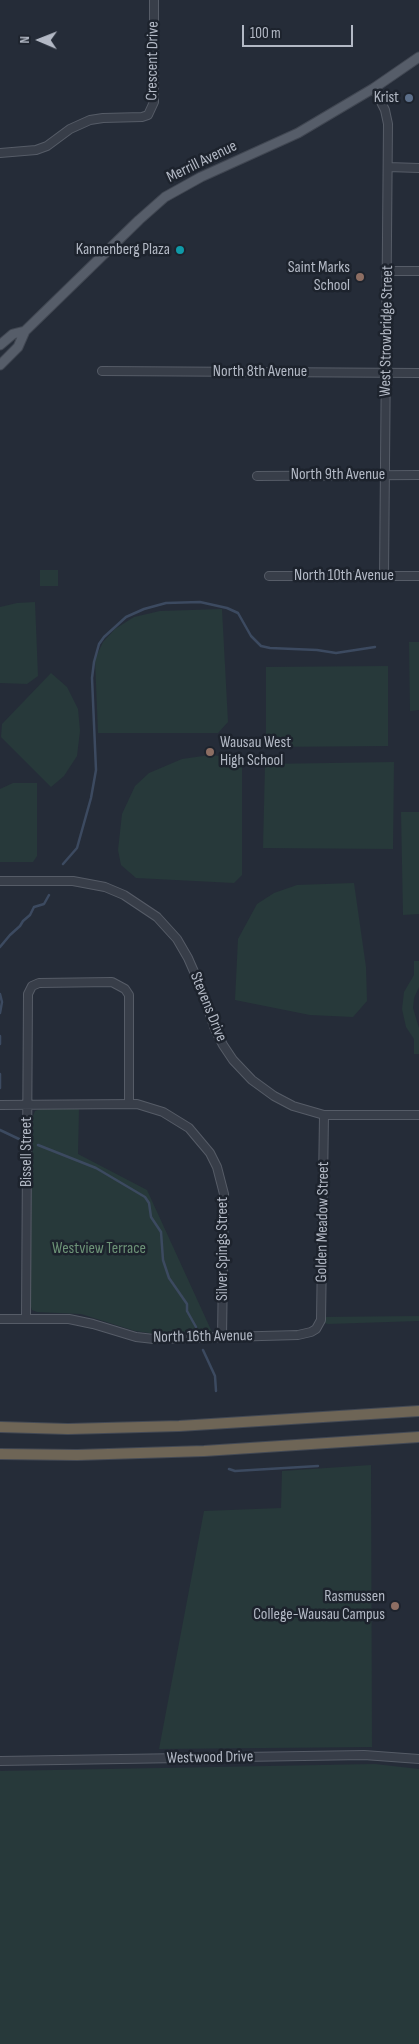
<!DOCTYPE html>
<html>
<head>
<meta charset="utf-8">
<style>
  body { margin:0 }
  #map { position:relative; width:419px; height:2044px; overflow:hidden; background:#252c38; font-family:"Sofia Sans Condensed",sans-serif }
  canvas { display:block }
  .north { position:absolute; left:15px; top:15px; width:50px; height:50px; -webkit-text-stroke:4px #1d232d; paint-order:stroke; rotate:271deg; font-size:14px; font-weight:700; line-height:20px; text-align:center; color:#b3b9c5 }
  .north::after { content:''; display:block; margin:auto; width:18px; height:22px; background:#b3b9c5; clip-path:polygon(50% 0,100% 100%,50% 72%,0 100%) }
  .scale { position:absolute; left:242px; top:25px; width:111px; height:22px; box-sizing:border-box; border:2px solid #b3b9c5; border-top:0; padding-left:6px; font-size:15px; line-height:18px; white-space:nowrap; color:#b3b9c5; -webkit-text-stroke:4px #1d232d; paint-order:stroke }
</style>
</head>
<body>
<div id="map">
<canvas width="419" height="2044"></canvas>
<div class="north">N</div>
<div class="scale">100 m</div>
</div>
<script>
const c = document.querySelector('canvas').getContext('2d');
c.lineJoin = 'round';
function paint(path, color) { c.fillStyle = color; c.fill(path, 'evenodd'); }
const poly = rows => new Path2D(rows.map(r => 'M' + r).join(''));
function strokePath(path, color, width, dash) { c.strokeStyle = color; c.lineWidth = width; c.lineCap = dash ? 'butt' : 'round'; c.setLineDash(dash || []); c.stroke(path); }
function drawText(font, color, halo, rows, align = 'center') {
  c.font = font + ' "Sofia Sans Condensed",sans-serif'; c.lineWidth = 5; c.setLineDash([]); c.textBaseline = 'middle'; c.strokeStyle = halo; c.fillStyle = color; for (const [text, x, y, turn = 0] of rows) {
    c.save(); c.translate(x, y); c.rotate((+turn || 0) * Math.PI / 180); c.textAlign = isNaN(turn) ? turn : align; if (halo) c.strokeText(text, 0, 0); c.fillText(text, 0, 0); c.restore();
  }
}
paint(poly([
  [40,570,58,570,58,586,40,586],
  [35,602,38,676,27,684,0,683,0,607,17,603],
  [222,609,228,722,218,733,98,733,95,659,103,642,115,629,134,617,160,611],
  [409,642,419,642,419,710,410,711],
  [388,666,388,746,266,747,266,667],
  [51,673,67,687,78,709,80,731,77,756,64,776,51,787,1,737,2,724],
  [210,755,242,758,242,875,234,883,136,878,121,865,118,850,122,814,135,786,149,773,182,759],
  [394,762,393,849,263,848,265,764],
  [13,783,37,783,37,856,33,862,0,862,0,789],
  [401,812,419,812,419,914,403,915],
  [354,883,366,967,367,1001,353,1017,310,1015,235,1000,238,939,257,904,274,893,297,885],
  [414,961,419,961,419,987,414,998,413,1008,419,1028,419,1054,414,1054,414,1039,406,1027,402,1009,404,992,414,975],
  [40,1109,79,1109,78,1154,147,1190,212,1332,161,1335,149,1333,135,1331,81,1314,37,1312,32,1310,30,1304,33,1116,35,1111],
  [419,1316,419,1321,328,1324,320,1322,321,1317],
  [371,1465,372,1747,159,1749,204,1511,281,1508,282,1471],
  [375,1764,419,1769,419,2044,0,2044,0,1771]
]), '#27393a');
strokePath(poly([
  [63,864,77,848,91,798,96,770,92,678,94,662,99,644,104,637,126,617,144,609,166,603,200,602,227,608,238,613,251,636,261,646,270,648,317,650,336,653,375,647],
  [0,947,10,935,20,926,23,921,30,915,34,907,44,904,49,895],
  [0,994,2,1002,0,1013],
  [0,1036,0,1044],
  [0,1074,0,1088],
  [0,1130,19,1139],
  [38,1145,96,1168,145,1197,149,1203,151,1217,161,1232,163,1260,169,1278,187,1304,187,1311,196,1327],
  [203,1350,215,1376,216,1391],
  [229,1469,235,1471,318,1466]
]), '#3c4a60', 2.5);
const minor = poly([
  [374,88,385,110,388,124,384,576],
  [0,153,36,150,47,146,70,129,90,120,103,118,142,117,148,115,154,102,154,0],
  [388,167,419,168],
  [387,271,419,271],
  [102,371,419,373],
  [257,476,419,475],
  [269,576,419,576],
  [0,881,73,881,105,887,124,895,157,917,177,939,188,958,199,983,215,1029,223,1045,233,1060,252,1080,274,1096,293,1106,324,1115,419,1115],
  [0,1105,137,1104,163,1112,189,1128,210,1153,217,1167,224,1194,222,1338],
  [26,1318,28,994,32,986,39,983,112,982,125,989,129,995,129,1104],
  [0,1319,69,1319,93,1324,136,1337,154,1339,298,1335,311,1332,316,1329,321,1320,324,1115],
  [0,1761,364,1755,419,1759]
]);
const major = poly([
  [0,345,13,334,25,331],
  [0,365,18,347,25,331,139,220,165,197,201,177,298,133,374,88,419,57]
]);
const highway = poly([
  [0,1427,68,1429,179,1426,419,1411],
  [0,1454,77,1455,204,1451,419,1437]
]);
strokePath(minor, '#565c67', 10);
strokePath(major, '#414752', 11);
strokePath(highway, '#434954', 12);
strokePath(minor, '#383e49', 8);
strokePath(major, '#565d69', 9);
strokePath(highway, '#6e6556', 10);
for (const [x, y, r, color] of [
  [409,98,5,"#5c6f8a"],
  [180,250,5,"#0f9aa8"],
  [360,277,5,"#8d6e63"],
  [210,752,5,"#8d6e63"],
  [395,1606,5,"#8d6e63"]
]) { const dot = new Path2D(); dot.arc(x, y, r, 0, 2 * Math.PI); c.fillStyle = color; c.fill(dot); strokePath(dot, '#1d232d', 2); }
drawText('16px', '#b3b9c5', '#1d232d', [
  ["Crescent Drive",153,61,-89],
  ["Merrill Avenue",202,162,-26],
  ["West Strowbridge Street",387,331,-89],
  ["North 8th Avenue",260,372],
  ["North 9th Avenue",338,475],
  ["North 10th Avenue",344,576],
  ["Stevens Drive",208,1007,68],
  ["Bissell Street",27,1152,-90],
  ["Golden Meadow Street",323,1222,-89],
  ["Silver Spings Street",223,1249,-90],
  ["North 16th Avenue",203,1337,-1],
  ["Westwood Drive",210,1758,-1]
]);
drawText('16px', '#b3b9c5', '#1d232d', [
  ["Krist",399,98],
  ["Kannenberg Plaza",170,250],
  ["Saint Marks",350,268],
  ["School",350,286],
  ["Wausau West",220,743,"left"],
  ["High School",220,761,"left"],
  ["Rasmussen",385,1597],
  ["College-Wausau Campus",385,1615]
], 'right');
drawText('16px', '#6d9377', '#1d232d', [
  ["Westview Terrace",99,1249]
]);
</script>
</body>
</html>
